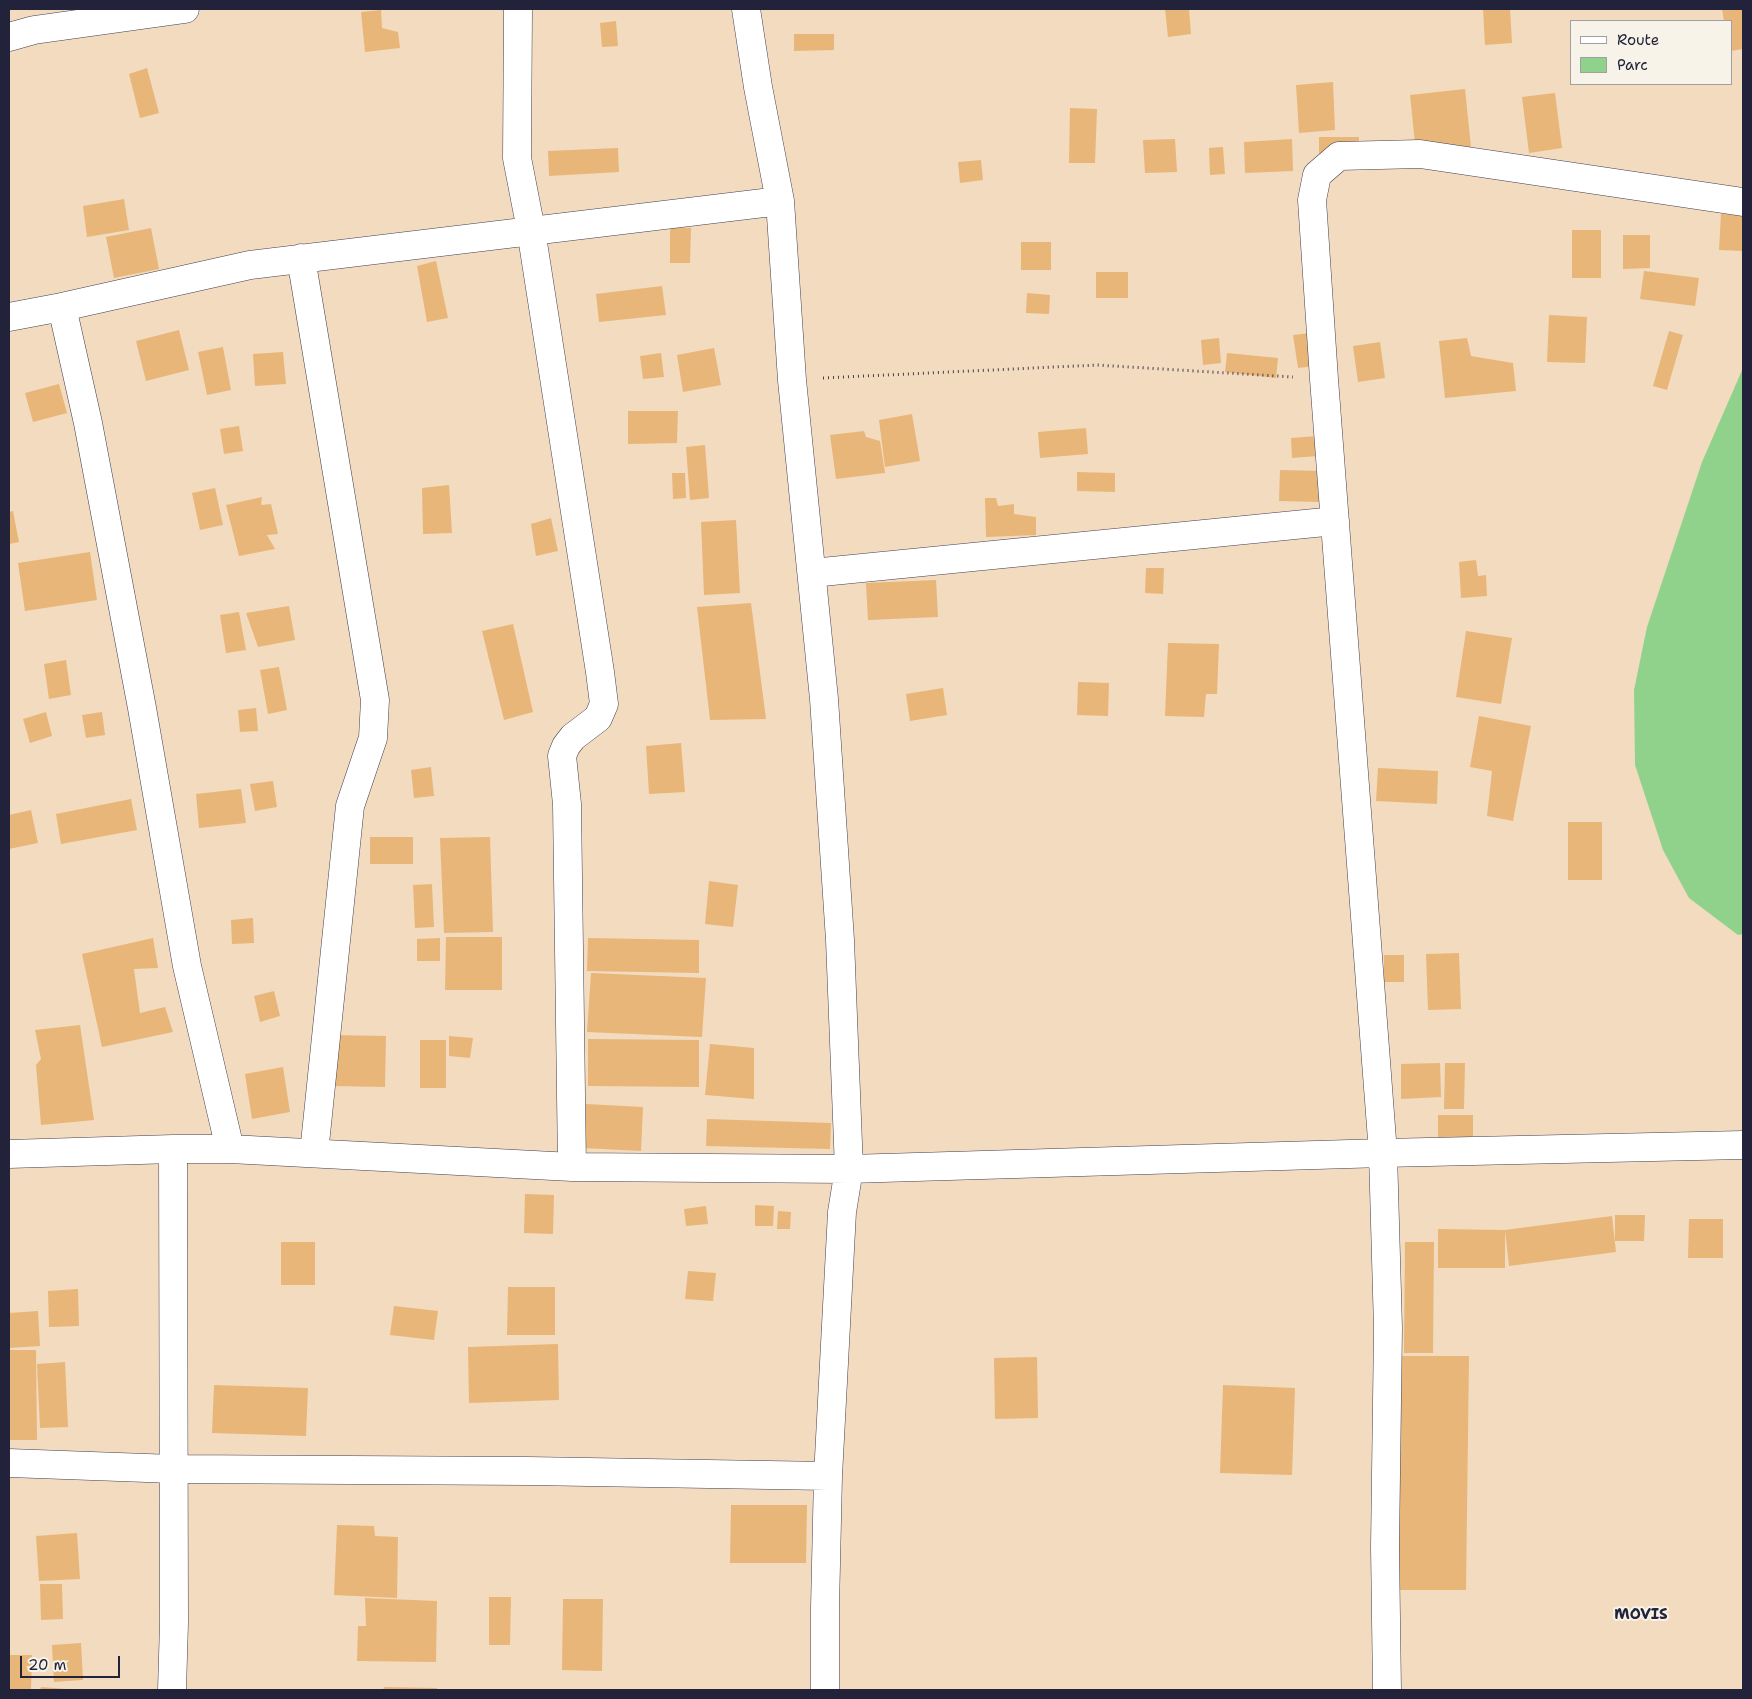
<!DOCTYPE html>
<html>
<head>
<meta charset="utf-8">
<style>
  body { margin:0 }
  #map { position:relative; width:1752px; height:1699px; overflow:hidden; background:#f3dbbf; font-family:"Shantell Sans",sans-serif }
  canvas { display:block }
  .frame { position:absolute; inset:0; border:10px solid #22223b; pointer-events:none }
  .legend { position:absolute; left:1570px; top:20px; width:162px; height:65px; box-sizing:border-box; background:#f7f3e8; border:1px solid #a29fa3; margin:0; padding:6px 9px; list-style:none; font-size:15px; color:#22223b }
  .legend li { display:flex; align-items:center; gap:10px; height:25px }
  .legend b { width:25px; border:1px solid #a29fa3 }
  .scale { position:absolute; left:20px; top:1656px; width:100px; height:22px; box-sizing:border-box; border:2px solid #22223b; border-top:0; padding-left:6px; font-size:15px; line-height:18px; white-space:nowrap; color:#22223b; -webkit-text-stroke:4px #f7f3e8; paint-order:stroke }
</style>
</head>
<body>
<div id="map">
<canvas width="1752" height="1699"></canvas>
<div class="frame"></div>
<ul class="legend">
<li><b style="height:6px;background:#fff"></b>Route</li>
<li><b style="height:14px;background:#90d28b"></b>Parc</li>
</ul>
<div class="scale">20 m</div>
</div>
<script>
const c = document.querySelector('canvas').getContext('2d');
c.lineJoin = 'round';
function paint(path, color) { c.fillStyle = color; c.fill(path, 'evenodd'); }
const poly = rows => new Path2D(rows.map(r => 'M' + r).join(''));
function strokePath(path, color, width, dash) { c.strokeStyle = color; c.lineWidth = width; c.lineCap = dash ? 'butt' : 'round'; c.setLineDash(dash || []); c.stroke(path); }
function drawText(font, color, halo, rows, align = 'center') {
  c.font = font + ' "Shantell Sans",sans-serif'; c.lineWidth = 4; c.setLineDash([]); c.textBaseline = 'middle'; c.strokeStyle = halo; c.fillStyle = color; for (const [text, x, y, turn = 0] of rows) {
    c.save(); c.translate(x, y); c.rotate((+turn || 0) * Math.PI / 180); c.textAlign = isNaN(turn) ? turn : align; if (halo) c.strokeText(text, 0, 0); c.fillText(text, 0, 0); c.restore();
  }
}
paint(poly([
  [1743,368,1743,934,1738,935,1689,898,1663,850,1635,765,1634,690,1647,627,1702,462]
]), '#90d28b');
paint(poly([
  [1165,9,1189,9,1191,34,1168,37],
  [1483,9,1510,9,1512,43,1485,45],
  [1722,9,1743,9,1743,49,1731,51,1731,21,1724,21],
  [381,10,382,28,398,32,400,48,365,52,361,12],
  [616,21,618,46,602,47,600,23],
  [794,34,834,34,834,50,794,51],
  [147,68,159,113,140,118,129,74],
  [1333,82,1335,130,1299,133,1296,85],
  [1465,89,1471,147,1416,153,1410,95],
  [1555,93,1562,148,1529,153,1522,97],
  [1070,108,1097,109,1095,163,1069,163],
  [1319,137,1359,137,1358,167,1319,167],
  [1175,139,1177,172,1145,173,1143,140],
  [1292,139,1293,171,1245,173,1244,142],
  [1223,147,1225,174,1210,175,1209,148],
  [618,148,619,172,549,176,548,151],
  [981,160,983,180,960,183,958,162],
  [124,199,129,230,87,237,83,206],
  [1721,214,1743,215,1743,251,1719,250],
  [670,227,691,228,690,263,670,263],
  [151,228,159,269,114,278,106,237],
  [1572,230,1601,230,1601,278,1572,278],
  [1623,235,1650,235,1650,268,1623,269],
  [1021,242,1051,242,1051,270,1021,270],
  [436,261,448,318,427,322,417,266],
  [1644,271,1699,278,1695,306,1640,299],
  [1096,272,1128,272,1128,298,1096,298],
  [662,286,666,315,599,322,596,294],
  [1027,293,1050,295,1049,314,1026,313],
  [1549,315,1587,317,1585,363,1547,362],
  [179,330,189,370,146,381,136,341],
  [1669,331,1683,335,1667,390,1653,386],
  [1311,333,1315,366,1298,368,1293,335],
  [1219,338,1221,363,1203,365,1201,340],
  [1467,338,1471,356,1513,363,1516,391,1445,398,1439,341],
  [1380,342,1385,378,1358,382,1353,346],
  [223,347,231,390,207,395,198,352],
  [714,348,721,385,683,392,677,355],
  [283,352,286,384,255,386,253,354],
  [661,353,664,377,643,379,640,356],
  [1227,353,1278,358,1276,378,1225,372],
  [59,384,67,413,33,422,25,393],
  [628,411,678,411,677,443,628,444],
  [912,414,920,461,885,467,879,420],
  [239,426,243,451,224,454,220,429],
  [1086,428,1088,454,1040,458,1038,432],
  [864,431,866,437,880,441,885,473,836,479,830,435],
  [1318,436,1318,456,1292,458,1291,438],
  [705,445,709,498,690,500,686,447],
  [1280,470,1321,471,1319,502,1279,501],
  [1077,472,1115,473,1115,492,1077,491],
  [672,473,685,473,686,498,673,499],
  [449,485,452,533,423,534,422,488],
  [215,488,223,525,200,530,192,493],
  [262,497,261,505,271,504,278,534,267,535,275,549,239,556,226,505],
  [985,498,996,498,998,506,1014,504,1014,514,1036,517,1036,535,986,537],
  [13,511,19,542,9,544,9,512],
  [551,518,558,551,536,556,531,524],
  [736,520,740,593,704,595,701,522],
  [90,552,97,600,25,611,18,563],
  [1476,560,1478,576,1486,575,1487,596,1461,598,1459,562],
  [1146,568,1164,568,1163,594,1145,593],
  [936,580,938,617,868,620,866,583],
  [751,603,766,719,710,720,697,607],
  [289,606,295,640,258,647,246,613],
  [239,612,246,650,226,653,220,615],
  [513,624,533,712,504,720,482,631],
  [1466,631,1512,638,1501,704,1456,697],
  [1168,643,1219,644,1217,694,1206,694,1204,717,1165,716],
  [66,660,71,695,49,699,44,664],
  [279,667,287,710,268,714,260,670],
  [1078,682,1109,683,1108,716,1077,715],
  [943,688,947,715,910,721,906,694],
  [256,708,258,731,240,732,238,710],
  [46,712,52,736,30,743,23,719],
  [102,712,105,735,86,738,82,715],
  [1479,716,1531,726,1513,821,1487,816,1492,771,1470,767],
  [681,743,685,792,649,794,646,746],
  [431,767,434,796,414,798,411,770],
  [1378,768,1438,771,1437,804,1376,801],
  [273,781,277,807,255,811,250,784],
  [241,789,246,823,199,828,196,794],
  [131,799,137,830,61,844,56,814],
  [31,810,38,843,9,849,9,815],
  [1568,822,1602,822,1602,880,1568,880],
  [370,837,413,837,413,864,370,864],
  [490,837,493,932,444,933,440,838],
  [709,881,738,885,733,927,705,924],
  [432,884,434,927,415,928,413,885],
  [253,918,254,943,232,944,231,920],
  [446,937,502,937,502,990,445,990],
  [153,938,158,968,134,969,140,1013,165,1007,173,1032,102,1047,82,954],
  [440,938,440,961,417,961,417,939],
  [588,938,699,940,699,973,587,971],
  [1459,953,1461,1009,1428,1010,1426,954],
  [1384,955,1404,955,1404,982,1384,982],
  [591,973,706,978,702,1037,587,1032],
  [274,991,280,1016,260,1022,254,996],
  [80,1025,94,1120,41,1125,36,1065,41,1059,35,1030],
  [333,1035,386,1036,385,1087,332,1086],
  [449,1036,473,1038,470,1058,449,1056],
  [588,1039,699,1040,699,1087,588,1086],
  [420,1040,446,1040,446,1088,420,1088],
  [710,1044,754,1048,754,1099,705,1095],
  [1440,1063,1441,1097,1401,1099,1401,1064],
  [1445,1063,1465,1063,1464,1109,1444,1109],
  [283,1067,290,1112,252,1119,245,1074],
  [586,1104,643,1107,641,1151,583,1148],
  [1438,1115,1473,1115,1473,1139,1438,1139],
  [707,1119,831,1123,830,1149,706,1146],
  [525,1194,554,1195,553,1234,524,1233],
  [755,1205,774,1206,773,1226,755,1226],
  [706,1206,708,1224,686,1226,684,1209],
  [778,1211,791,1212,790,1229,777,1229],
  [1615,1215,1645,1215,1644,1241,1615,1241],
  [1612,1216,1616,1252,1509,1266,1505,1230],
  [1689,1219,1723,1219,1723,1258,1688,1258],
  [1438,1229,1505,1230,1505,1268,1438,1268],
  [281,1242,315,1242,315,1285,281,1285],
  [1405,1242,1434,1242,1433,1353,1404,1353],
  [688,1271,716,1273,713,1301,685,1299],
  [508,1287,555,1287,555,1335,507,1335],
  [78,1289,79,1326,49,1327,48,1291],
  [394,1306,438,1311,434,1340,390,1335],
  [38,1311,40,1346,9,1348,9,1313],
  [558,1344,559,1400,469,1403,468,1347],
  [9,1350,36,1350,37,1440,9,1440],
  [1399,1356,1469,1356,1466,1590,1397,1590],
  [1037,1357,1038,1418,995,1419,994,1358],
  [65,1362,68,1427,40,1428,37,1364],
  [214,1385,308,1388,306,1436,212,1433],
  [1223,1385,1295,1388,1292,1475,1220,1473],
  [731,1505,807,1505,806,1563,730,1563],
  [337,1525,374,1526,375,1536,398,1537,397,1598,334,1595],
  [77,1533,80,1579,39,1581,36,1536],
  [40,1584,62,1584,63,1619,41,1620],
  [489,1597,511,1597,510,1645,489,1645],
  [365,1598,437,1601,436,1662,357,1661,358,1626,366,1626],
  [563,1599,603,1599,602,1671,562,1670],
  [81,1643,83,1680,54,1682,52,1645],
  [9,1655,32,1655,31,1690,9,1690],
  [41,1687,67,1689,67,1690,40,1690],
  [384,1687,437,1688,437,1690,383,1690]
]), '#e8b679');
const minor = poly([
  [518,9,517,158,531,230,600,672,604,704,598,718,573,737,566,746,562,756,567,804,572,1167],
  [746,9,758,87,780,201,792,380,824,699,840,940,849,1169,842,1212,828,1476,825,1608,825,1690],
  [9,37,34,30,185,9],
  [301,258,375,700,373,738,350,806,314,1153],
  [62,307,88,423,142,708,187,966,230,1149],
  [9,317,62,307,250,265,780,201],
  [812,573,1335,521],
  [9,1154,173,1149,230,1149,572,1167,849,1169,1383,1153,1743,1145],
  [9,1463,174,1469,528,1471,828,1476],
  [172,1690,174,1623,173,1149],
  [1387,1690,1385,1547,1388,1328,1383,1153,1324,379,1312,200,1317,175,1339,156,1420,154,1743,202]
]);
strokePath(minor, '#413e4f', 29);
strokePath(poly([
  [823,378,1097,365,1293,377]
]), '#413e4f', 3, [1, 4]);
strokePath(minor, '#fff', 28);
drawText('bold 15px', '#22223b', '#f7f3e8', [
  ["MOVIS",1641,1615]
]);
</script>
</body>
</html>
